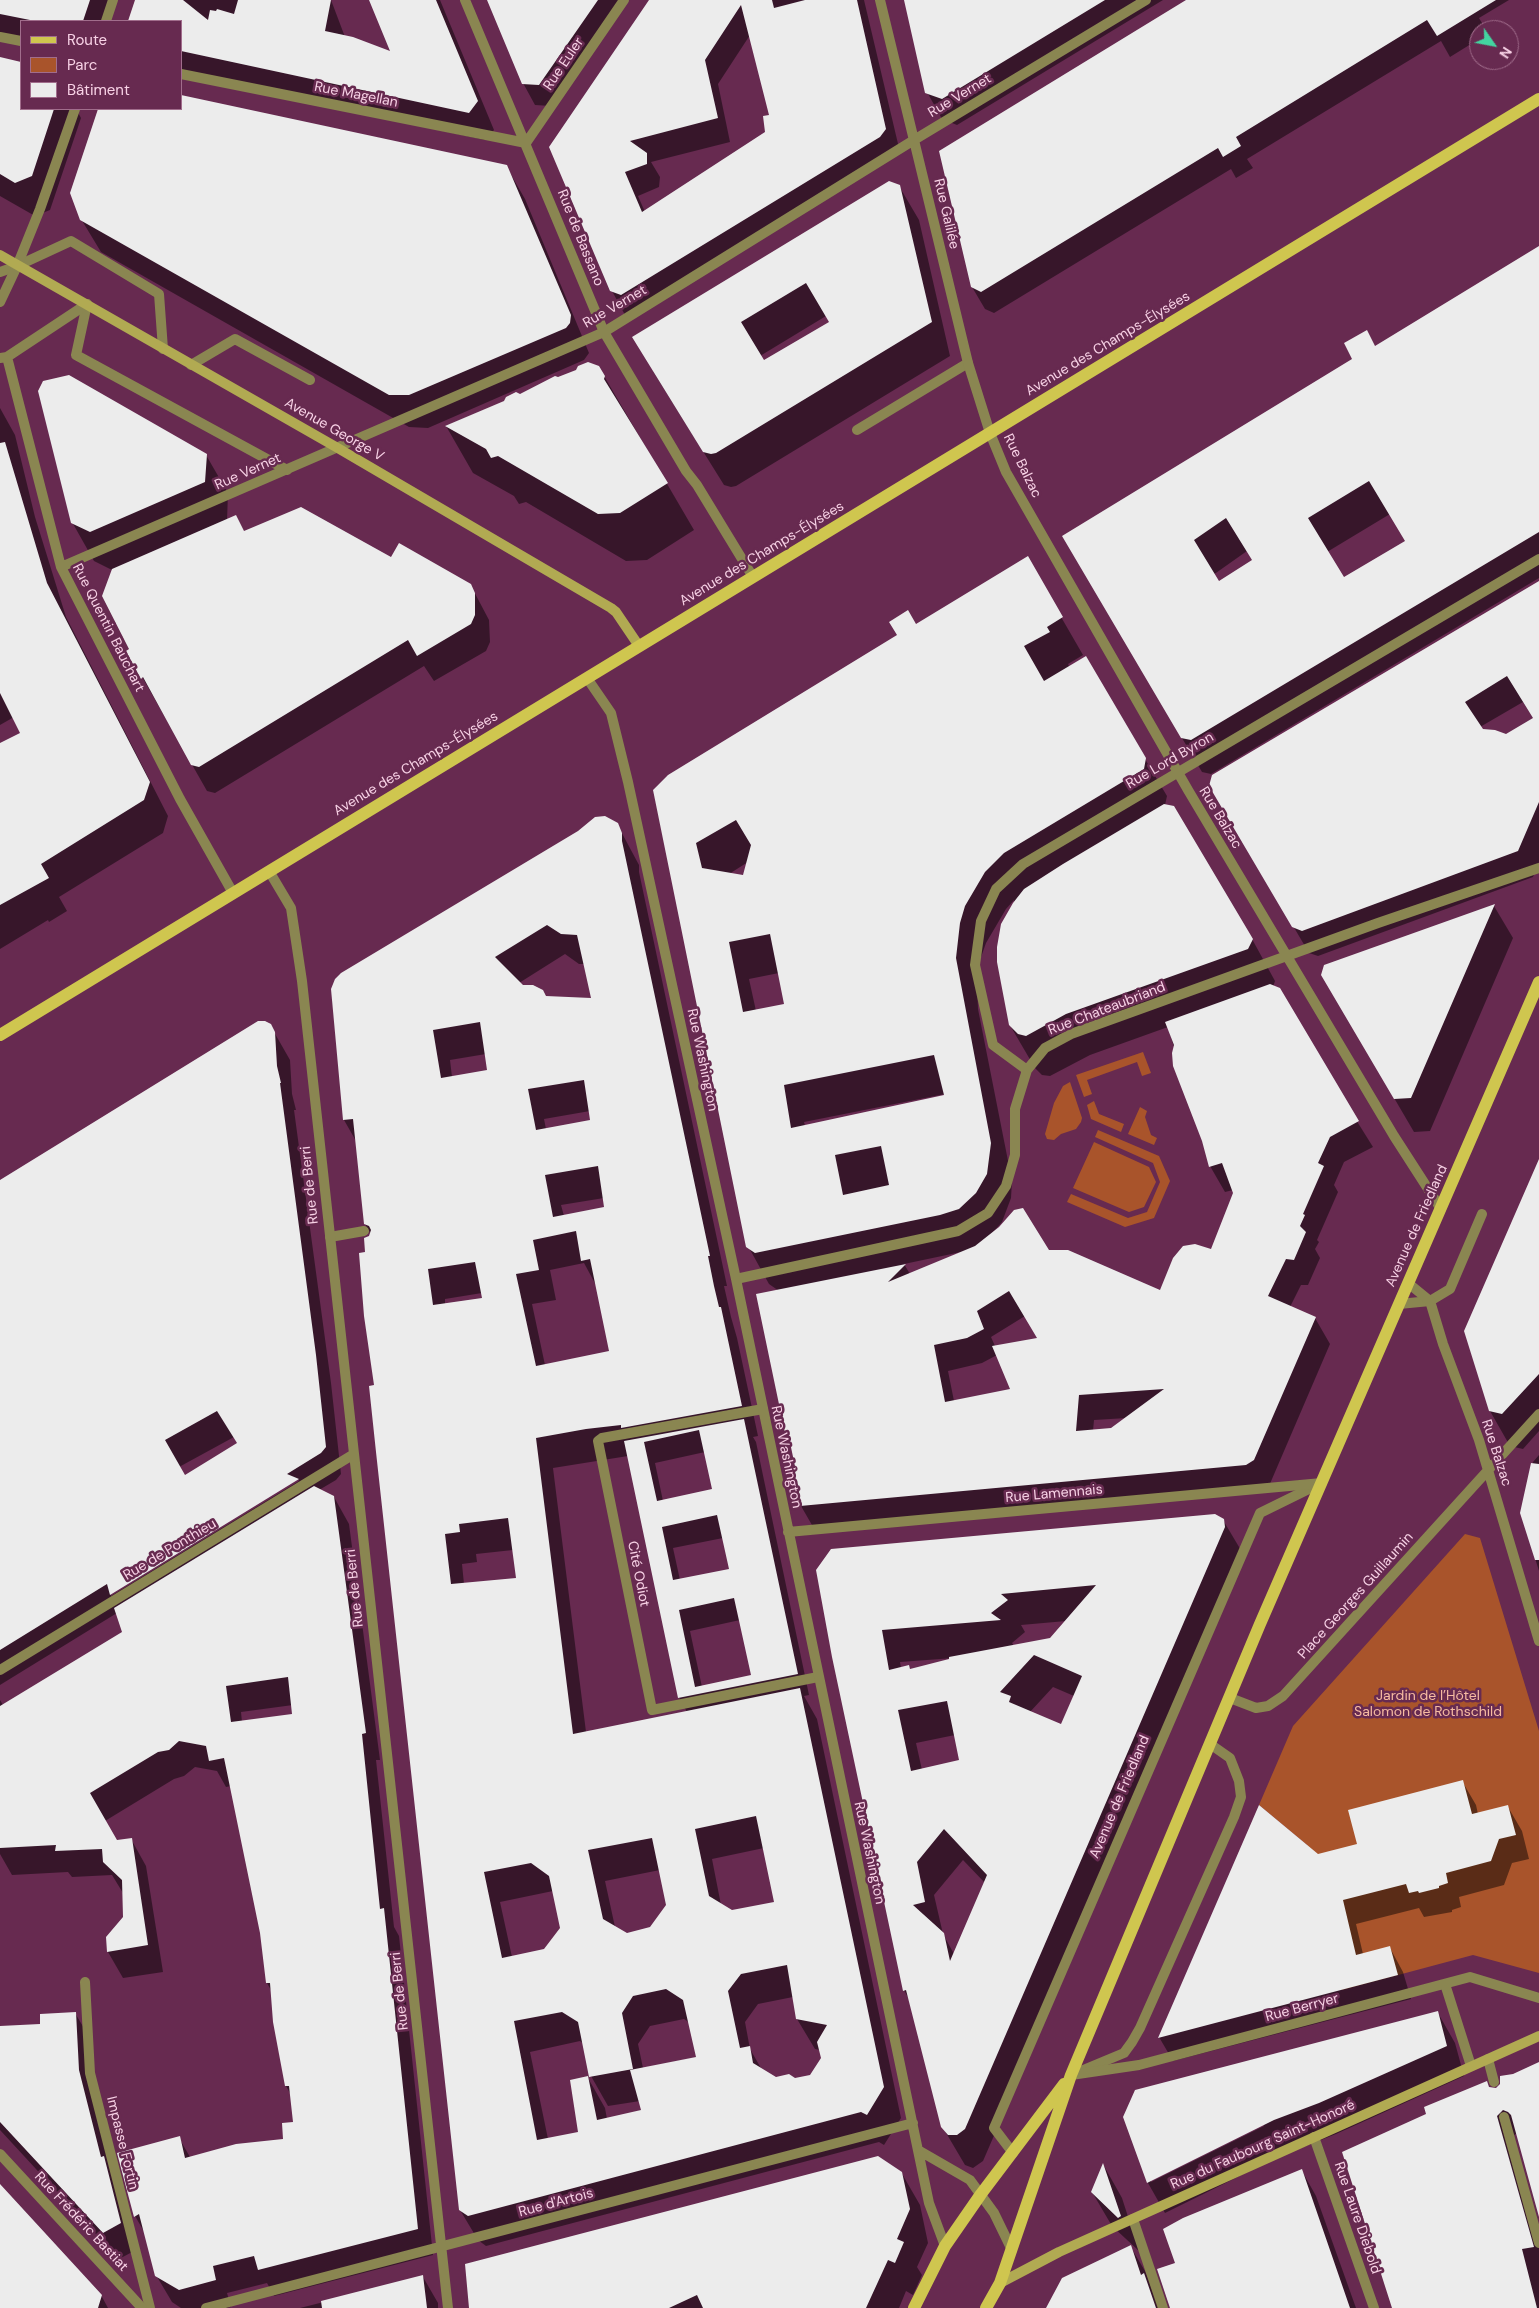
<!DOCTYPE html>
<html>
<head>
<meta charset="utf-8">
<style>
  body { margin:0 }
  #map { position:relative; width:1539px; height:2308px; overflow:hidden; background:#672a50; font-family:"DM Sans",sans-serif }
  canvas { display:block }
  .legend { position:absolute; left:20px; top:20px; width:162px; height:90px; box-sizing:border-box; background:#672a50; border:1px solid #a16d8c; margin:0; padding:6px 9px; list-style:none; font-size:15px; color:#f8d2e6 }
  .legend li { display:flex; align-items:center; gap:10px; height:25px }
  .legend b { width:25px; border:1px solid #a16d8c }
  .north { position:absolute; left:1469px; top:20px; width:50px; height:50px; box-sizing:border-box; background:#672a50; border:1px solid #a16d8c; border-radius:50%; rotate:123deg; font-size:14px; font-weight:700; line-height:20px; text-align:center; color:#f8d2e6 }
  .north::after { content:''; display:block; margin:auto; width:18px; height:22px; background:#43d4a0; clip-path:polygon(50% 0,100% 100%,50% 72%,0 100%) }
</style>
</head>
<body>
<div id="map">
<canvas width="1539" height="2308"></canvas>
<ul class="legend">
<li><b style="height:6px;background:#cfc64f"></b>Route</li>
<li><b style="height:14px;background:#a9542b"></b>Parc</li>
<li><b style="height:14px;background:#ececec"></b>Bâtiment</li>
</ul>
<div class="north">N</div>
</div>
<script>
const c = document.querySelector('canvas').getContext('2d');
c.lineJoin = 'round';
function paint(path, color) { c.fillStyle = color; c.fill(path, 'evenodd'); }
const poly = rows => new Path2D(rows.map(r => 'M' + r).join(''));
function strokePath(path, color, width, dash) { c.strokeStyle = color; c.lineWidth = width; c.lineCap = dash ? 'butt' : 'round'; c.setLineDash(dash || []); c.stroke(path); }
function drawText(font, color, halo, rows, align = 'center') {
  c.font = font + ' "DM Sans",sans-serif'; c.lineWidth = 5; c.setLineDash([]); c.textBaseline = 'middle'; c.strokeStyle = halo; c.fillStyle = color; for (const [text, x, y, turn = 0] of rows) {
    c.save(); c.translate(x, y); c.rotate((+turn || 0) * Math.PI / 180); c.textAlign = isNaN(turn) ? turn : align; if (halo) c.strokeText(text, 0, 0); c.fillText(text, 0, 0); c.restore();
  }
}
paint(poly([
  [1143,1052,1151,1073,1142,1076,1137,1062,1087,1080,1092,1094,1084,1097,1076,1075],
  [1070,1082,1082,1118,1081,1122,1076,1129,1061,1134,1054,1140,1047,1139,1045,1134,1054,1103,1063,1086],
  [1094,1101,1099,1114,1124,1124,1121,1132,1091,1119,1087,1105],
  [1140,1107,1147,1111,1145,1117,1151,1135,1157,1138,1154,1145,1128,1134],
  [1098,1130,1159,1156,1170,1181,1154,1218,1125,1227,1067,1202,1071,1194,1128,1218,1147,1212,1160,1182,1153,1163,1095,1137],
  [1094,1142,1149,1167,1156,1182,1144,1207,1129,1212,1073,1188],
  [1465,1534,1480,1538,1539,1731,1539,1973,1473,1955,1342,1990,1307,1845,1259,1805,1293,1726]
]), '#a9542b');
paint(poly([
  [0,0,112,0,105,21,21,21,21,40,0,35],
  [136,0,331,0,345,37,392,54,370,0,440,0,494,130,485,140,181,75,181,21,129,21],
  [488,0,623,0,551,106,535,105,523,83],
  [650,0,864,0,899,148,625,315,612,291,550,147],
  [750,35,770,116,767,133,645,212,638,196,659,187,660,177,651,162,730,142,718,84],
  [905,0,1163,0,957,125,942,119,927,92],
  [1189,0,1509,0,1479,18,1486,30,1479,30,1479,39,1450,57,1441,41,1247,159,1253,168,1236,178,1231,169,994,313,985,309,972,287],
  [0,58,21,63,21,109,76,109,81,118,50,210,35,216,0,196],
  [100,109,181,109,506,166,525,199,589,353,584,360,428,428,409,427,101,252,81,219,71,193],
  [899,186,919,220,950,356,736,486,731,487,724,485,653,371],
  [826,316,830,322,763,362,760,356],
  [1539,247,1539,578,1211,774,1202,772,1083,570,1375,347],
  [1390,514,1406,542,1343,579,1327,552],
  [1247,551,1253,561,1218,583,1213,575],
  [604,376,694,530,647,560,626,561,526,502,519,504,514,496,473,473,446,426,558,379],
  [0,408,15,435,35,517,66,617,168,816,163,833,59,897,67,911,49,922,48,920,0,949,0,745,22,733,14,717,0,725],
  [206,455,228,493,227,521,245,532,391,559,470,584,489,620,490,642,486,651,434,681,424,666,215,793,207,791,128,652,131,650,112,570,94,561,72,522],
  [1027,558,1083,655,1068,664,1070,668,1145,759,1167,796,1165,805,1252,939,1275,981,1273,987,1373,1147,1344,1162,1334,1185,1338,1192,1317,1240,1319,1242,1315,1249,1320,1258,1308,1285,1301,1285,1290,1307,1315,1318,1330,1344,1269,1486,816,1532,801,1506,794,1472,797,1472,791,1441,786,1433,779,1291,769,1284,748,1246,654,793,657,786,674,772],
  [748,862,744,876,729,874],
  [1014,900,1011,1027,1035,1068,1042,1075,1050,1076,1090,1055,1168,1027,1210,1166,1225,1192,1233,1190,1235,1193,1212,1251,1160,1292,993,1232,1002,1222,1011,1198,1012,1181,978,1009,977,984,980,960,986,943,1006,909],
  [779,973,786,1005,756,1011,749,979],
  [945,1094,945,1096,805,1126,804,1122],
  [961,1252,910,1274,904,1264],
  [1025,1316,1038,1339,995,1346,991,1337],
  [997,1355,1012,1390,954,1401,948,1371,982,1363],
  [1127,1418,1112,1429,1093,1431,1094,1420],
  [1539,655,1539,862,1533,877,1318,956,1309,953,1226,812],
  [1523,702,1534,719,1506,736,1482,730,1480,727],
  [617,824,639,865,639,872,727,1286,724,1286,731,1317,737,1338,758,1436,753,1437,756,1442,809,1695,804,1696,817,1719,901,2118,884,2145,879,2142,486,2246,478,2240,460,2210,375,1386,367,1253,371,1234,365,1224,356,1141,344,1120,332,997,336,980],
  [565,954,579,964,585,964,592,999,546,997,519,983],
  [486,1054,489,1072,452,1077,450,1060],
  [590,1111,592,1121,546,1129,544,1119],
  [604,1198,605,1208,564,1216,561,1205],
  [584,1263,597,1287,611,1352,545,1365,532,1304,556,1300,550,1270],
  [482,1293,483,1299,445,1305,445,1299],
  [705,1452,713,1490,663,1501,655,1463],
  [628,1456,679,1697,687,1712,586,1732,553,1468],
  [723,1538,730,1570,680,1580,673,1548],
  [513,1550,517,1579,464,1584,462,1564,477,1562,476,1554],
  [740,1620,752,1676,702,1687,690,1631],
  [764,1848,775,1903,731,1912,721,1905,712,1859],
  [660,1870,667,1906,651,1928,627,1934,615,1927,605,1881],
  [553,1891,562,1928,545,1950,512,1957,500,1902],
  [793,1997,797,2019,815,2049,820,2050,822,2058,811,2076,795,2079,776,2078,762,2070,750,2049,745,2022,758,2004],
  [684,2019,690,2023,698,2057,643,2068,638,2044,650,2026],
  [580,2041,584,2044,591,2076,608,2106,640,2101,642,2110,607,2119,605,2108,588,2078,579,2133,548,2139,530,2052],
  [1494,906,1513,938,1430,1131,1414,1132,1342,1009],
  [270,1025,290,1060,292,1094,296,1110,294,1110,331,1383,341,1474,336,1480,319,1490,334,1497,349,1524,380,1760,376,1760,394,1927,399,1936,433,2255,274,2296,267,2283,227,2293,231,2307,227,2308,181,2308,172,2302,156,2275,146,2235,135,2216,179,2138,190,2157,285,2140,294,2123,291,2095,286,2086,272,1992,267,1983,261,1933,231,1786,226,1787,217,1771,195,1767,184,1776,174,1779,105,1821,116,1841,131,1839,146,1866,163,1972,123,1978,108,1952,124,1918,123,1893,112,1875,72,1877,68,1872,12,1875,0,1854,0,1700,3,1705,123,1633,117,1613,0,1685,0,1181],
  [234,1437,238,1444,184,1477,179,1467],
  [298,1479,299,1481,111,1596,111,1593],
  [293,1705,294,1715,242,1722,241,1712],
  [1539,1161,1539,1431,1523,1449,1510,1446,1490,1411],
  [1539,1455,1539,1571,1521,1513,1533,1462],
  [1223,1520,1242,1552,1243,1560,983,2161,973,2168,965,2165,942,2126,910,2001,904,1990,817,1570],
  [1066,1621,1050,1639,1014,1646,1012,1643,1025,1632,1021,1625],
  [954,1658,911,1670,909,1667,901,1668,900,1662],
  [1053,1687,1074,1696,1062,1726,1030,1712],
  [955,1735,961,1761,922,1770,916,1743],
  [963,1860,985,1883,954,1954,943,1934,934,1895],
  [1462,1781,1476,1805,1478,1814,1508,1807,1522,1831,1529,1859,1512,1863,1504,1885,1459,1897,1461,1907,1452,1910,1452,1912,1424,1917,1419,1908,1356,1924,1363,1954,1390,1948,1403,1972,1411,1999,1173,2061,1159,2037,1317,1856,1358,1845],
  [75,2013,91,2040,94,2098,136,2250,119,2259,0,2130,0,2027,41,2025],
  [1438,2013,1455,2043,1464,2076,1336,2134,1276,2158,1165,2213,1148,2183,1125,2118,1136,2091],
  [1263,2124,1264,2126,1151,2182,1151,2179],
  [1539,2064,1539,2213,1517,2133,1510,2138,1539,2247,1539,2308,1393,2308,1489,2089,1497,2090,1513,2075],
  [1104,2166,1122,2198,1139,2251,1112,2226,1092,2192],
  [1302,2171,1316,2196,1356,2308,1170,2308,1176,2263],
  [901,2172,920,2205,928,2243,917,2267,922,2275,913,2295,906,2291,899,2308,471,2308],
  [0,2186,101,2295,108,2308,0,2308],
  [1130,2246,1145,2271,1161,2308,1048,2308],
  [423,2277,438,2303,438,2308,300,2308]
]), '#0007');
paint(poly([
  [0,0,90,0,83,21,35,21,0,14],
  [135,0,183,0,208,20,210,10,216,11,217,9,234,14,238,0,331,0,325,31,353,37,390,51,369,0,436,0,478,101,469,113,181,51,181,21,128,21],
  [487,0,598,0,539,85,522,84],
  [649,0,772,0,774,8,805,0,857,0,886,129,880,137,621,295,610,291,549,147],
  [741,5,769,115,763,116,765,132,642,212,625,172,647,164,647,153,630,141,718,118,705,60],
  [904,0,1105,0,942,99,925,93],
  [1186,0,1496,0,1437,36,1427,20,1236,137,1241,146,1223,157,1218,148,981,292,971,287,939,151],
  [0,57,21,62,21,109,54,109,32,176,15,183,0,174],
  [181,95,507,165,571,315,570,323,566,328,409,395,389,395,80,220,70,193,98,109,181,109],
  [889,181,900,185,932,322,716,453,711,454,703,452,632,337],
  [806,283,829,322,764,360,741,322],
  [1539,246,1539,532,1191,740,1181,738,1062,536,1352,359,1344,343,1367,330,1375,346],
  [1369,481,1405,541,1344,577,1308,518],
  [1226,518,1252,560,1219,581,1194,540],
  [588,362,599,366,605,376,604,379,668,483,620,513,598,514,498,456,491,458,486,449,445,426,504,401,506,397,516,392,520,394,555,376,558,377,576,370,578,366],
  [69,375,207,454,205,482,90,532,71,523,38,391,43,381],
  [5,442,47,583,150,782,144,800,41,864,49,878,0,905,0,743,20,733,0,693,0,443],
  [301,507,391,557,399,543,471,584,475,593,475,615,471,624,417,656,408,640,199,767,191,765,143,677,141,679,126,651,129,649,102,596,112,569,236,515,244,531],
  [1028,556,1063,617,1047,627,1050,632,1024,646,1044,681,1086,656,1146,758,1144,769,1004,853,985,872,965,906,960,923,956,958,991,1143,987,1174,976,1193,959,1209,940,1215,755,1253,746,1247,653,790,668,775,897,635,889,622,908,610,916,624],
  [736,820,751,845,743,875,702,868,696,843],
  [770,934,784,1004,743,1012,729,942],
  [934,1055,944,1095,791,1128,784,1085],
  [881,1146,889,1185,843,1195,835,1155],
  [1539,581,1539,802,1518,851,1302,931,1292,927,1209,786,1212,775],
  [1507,676,1533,718,1506,734,1495,730,1483,729,1465,702],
  [1164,804,1174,806,1253,939,1248,949,1066,1014,1026,1036,1018,1034,1009,1025,997,962,997,947,1001,924,1013,903,1024,889,1063,864],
  [605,816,618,823,622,833,622,841,710,1256,708,1256,714,1286,719,1307,721,1307,742,1406,621,1428,621,1425,586,1429,536,1438,573,1734,800,1688,884,2087,867,2115,861,2112,468,2216,459,2210,376,1452,369,1386,374,1385,364,1316,359,1253,365,1252,364,1238,369,1236,371,1230,369,1226,364,1224,353,1119,343,1120,331,989,335,979,341,973,578,831,595,817],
  [547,925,561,934,577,935,591,998,546,996,543,990,533,985,523,985,495,957],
  [480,1022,487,1070,441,1078,433,1030],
  [584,1080,590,1120,536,1130,528,1089],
  [598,1166,604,1207,553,1217,545,1175],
  [576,1231,581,1261,590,1259,609,1351,536,1366,516,1274,539,1270,533,1240],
  [475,1262,482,1298,433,1305,428,1269],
  [508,1518,516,1578,451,1584,445,1534,460,1532,459,1524],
  [756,1816,774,1902,732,1910,709,1896,695,1829],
  [652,1838,666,1905,650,1927,627,1933,603,1919,588,1850],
  [531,1863,549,1876,560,1928,544,1949,502,1958,484,1872],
  [787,1965,796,2019,827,2025,817,2042,821,2058,810,2075,795,2078,789,2074,776,2077,753,2063,750,2046,740,2048,728,1991,741,1974],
  [666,1989,683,2000,696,2057,630,2070,641,2110,597,2120,588,2076,570,2080,578,2132,537,2140,514,2021,562,2012,578,2022,589,2077,633,2069,622,2013,633,1996],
  [1495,904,1411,1098,1394,1099,1321,975,1324,965],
  [1270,984,1280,988,1359,1121,1330,1137,1318,1163,1324,1166,1303,1214,1305,1215,1300,1226,1306,1232,1294,1260,1286,1259,1268,1296,1316,1317,1254,1460,1246,1465,800,1506,793,1471,796,1471,788,1433,785,1433,756,1294,906,1264,888,1282,975,1246,999,1227,1014,1210,1023,1208,1049,1250,1068,1250,1160,1290,1173,1258,1183,1246,1195,1244,1211,1249,1233,1193,1222,1163,1209,1167,1202,1141,1173,1066,1172,1053,1174,1045,1165,1022],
  [1009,1291,1037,1338,992,1346,1010,1389,945,1402,934,1345,967,1338,984,1329,977,1311],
  [1164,1389,1111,1428,1076,1431,1079,1395],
  [258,1021,265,1021,271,1024,275,1032,277,1066,281,1083,280,1083,316,1355,326,1447,321,1453,287,1474,299,1479,110,1595,107,1584,0,1650,0,1180],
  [217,1411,237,1443,185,1475,165,1440],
  [1539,1159,1539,1374,1502,1414,1489,1411,1464,1331],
  [744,1419,798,1674,678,1698,624,1441],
  [699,1430,712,1489,657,1501,644,1442],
  [717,1515,729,1569,673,1580,662,1527],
  [734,1598,751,1675,695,1687,679,1610],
  [1531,1463,1539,1464,1539,1560,1535,1560,1520,1513],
  [314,1486,334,1496,366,1733,362,1734,380,1909,384,1908,418,2229,258,2270,254,2256,213,2266,216,2280,179,2290,155,2276,139,2214,134,2217,117,2153,180,2136,185,2158,236,2144,283,2139,282,2123,293,2122,289,2086,285,2086,273,2022,270,1983,266,1983,260,1933,224,1758,209,1761,206,1746,179,1741,169,1750,158,1752,90,1793,117,1840,132,1838,148,1945,107,1952,106,1937,123,1917,122,1880,103,1862,102,1849,55,1851,56,1845,0,1848,0,1706,122,1632,114,1608],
  [288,1677,292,1714,231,1722,226,1686],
  [1215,1514,1224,1519,1225,1527,965,2129,957,2135,948,2135,941,2127,906,1990,903,1991,832,1657,816,1570,831,1549],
  [1096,1585,1050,1638,949,1657,949,1659,910,1669,909,1665,889,1670,882,1630,1001,1620,991,1613,1008,1600,1001,1594],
  [1034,1655,1082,1676,1061,1724,1009,1702,1011,1696,1000,1692],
  [947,1701,959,1760,911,1771,898,1710],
  [944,1829,987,1875,950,1961,944,1933,913,1905,925,1902,917,1862],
  [1463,1780,1472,1814,1508,1805,1516,1835,1499,1839,1491,1861,1446,1873,1448,1883,1439,1886,1439,1888,1419,1893,1418,1891,1409,1893,1406,1884,1343,1900,1356,1955,1390,1946,1398,1975,1158,2038,1259,1805,1318,1854,1357,1844,1348,1810],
  [1438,2011,1447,2046,1319,2103,1274,2120,1147,2183,1123,2117,1135,2090],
  [76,2012,79,2070,101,2157,104,2156,121,2223,103,2233,0,2122,0,2026,40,2024,40,2014],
  [1539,2062,1539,2217,1511,2115,1508,2112,1503,2110,1497,2116,1534,2247,1522,2249,1537,2308,1392,2308,1342,2152,1426,2114,1424,2107,1487,2081,1489,2087,1496,2088,1500,2084,1500,2076,1513,2074],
  [878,2156,902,2172,910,2209,897,2239,904,2242,895,2263,888,2260,866,2308,703,2308,697,2295,669,2308,469,2308,465,2264],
  [1103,2163,1121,2216,1118,2218,1091,2192],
  [1302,2169,1350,2308,1170,2308,1157,2269,1175,2263,1163,2229,1183,2218],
  [0,2184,102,2295,98,2308,0,2308],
  [1131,2245,1141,2275,1144,2273,1156,2308,1046,2308,1062,2278],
  [423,2275,427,2308,322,2308,321,2301]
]), '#ececec');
strokePath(poly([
  [0,272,17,266,71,241,159,294,163,349],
  [87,304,76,355,287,470],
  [191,365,235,339,310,380],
  [857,430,968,363],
  [330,1237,364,1231],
  [1399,1304,1430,1301,1450,1289,1482,1214],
  [763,1409,602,1438,598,1441,652,1710,818,1677],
  [85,1982,90,2073,150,2308],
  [1488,2059,1494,2082],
  [1076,2073,1124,2053,1132,2042,1140,2028,1234,1817,1241,1797,1239,1781,1230,1758,1210,1744],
  [1504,2117,1539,2243],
  [1013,2153,994,2128,1260,1513,1321,1483]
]), '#8a8651', 10);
strokePath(poly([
  [465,0,604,332,686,471,697,485,753,577],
  [880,0,968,363,990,433,1006,472,1188,790,1394,1136,1441,1209],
  [106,21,113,0],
  [0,37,21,41],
  [181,74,526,143,624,0],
  [0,302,17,266,40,209,75,109],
  [7,357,61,567,180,799,233,893],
  [0,358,7,357,87,304],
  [61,567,604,332,914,140,1146,0],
  [587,678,611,713,628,782,736,1279,929,2203,945,2246],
  [269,871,291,908,302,981,448,2308],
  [1027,1070,993,1045,975,965,981,921,996,889,1023,864,1539,559],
  [736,1279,958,1231,988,1213,1006,1186,1015,1155,1015,1109,1027,1070,1045,1048,1071,1034,1378,923,1539,868],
  [1408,1283,1430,1301,1443,1344,1479,1440,1539,1641],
  [788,1532,1322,1483],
  [0,1670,354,1454],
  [1230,1698,1256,1708,1268,1706,1283,1696,1539,1414],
  [1445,1984,1471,2066],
  [1071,2075,1139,2065,1470,1977,1539,1998],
  [1314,2137,1374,2308],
  [918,2150,970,2180,994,2213,1012,2250],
  [0,2154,142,2308],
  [1133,2219,1163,2308],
  [206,2308,913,2123]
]), '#8a8651', 10);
strokePath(poly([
  [0,255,336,447,611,608,616,612,639,646],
  [1000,2283,1059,2252,1539,2036]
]), '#b1aa52', 10);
strokePath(poly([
  [0,1035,1539,99],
  [914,2308,945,2246,981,2194,1064,2084],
  [986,2308,1000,2283,1071,2075,1260,1624,1539,982]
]), '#cfc64f', 12);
drawText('14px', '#f8d2e6', '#672a50', [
  ["Rue Euler",564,64,-56],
  ["Rue Magellan",356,95,11],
  ["Rue Vernet",960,96,-31],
  ["Rue Galilée",946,214,77],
  ["Rue de Bassano",580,238,68],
  ["Rue Vernet",615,307,-30],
  ["Avenue des Champs-Élysées",1108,344,-31],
  ["Avenue George V",334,430,30],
  ["Rue Balzac",1022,466,64],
  ["Rue Vernet",248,472,-24],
  ["Avenue des Champs-Élysées",762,554,-31],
  ["Rue Quentin Bauchart",108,628,63],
  ["Rue Lord Byron",1170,761,-30],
  ["Avenue des Champs-Élysées",416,764,-31],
  ["Rue Balzac",1220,818,59],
  ["Rue Chateaubriand",1107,1009,-21],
  ["Rue Washington",702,1060,78],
  ["Rue de Berri",310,1185,-96],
  ["Avenue de Friedland",1417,1226,-66],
  ["Rue Balzac",1496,1453,72],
  ["Rue Washington",786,1457,78],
  ["Rue Lamennais",1054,1494,-5],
  ["Rue de Ponthieu",170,1550,-31],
  ["Cité Odiot",638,1574,79],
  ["Rue de Berri",355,1588,-96],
  ["Place Georges Guillaumin",1356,1596,-48],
  ["Avenue de Friedland",1120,1797,-67],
  ["Rue Washington",869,1853,78],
  ["Rue de Berri",400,1991,-96],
  ["Rue Berryer",1302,2008,-15],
  ["Impasse Fortin",122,2143,76],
  ["Rue du Faubourg Saint-Honoré",1263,2145,-24],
  ["Rue d'Artois",556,2203,-15],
  ["Rue Laure Diebold",1357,2218,71],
  ["Rue Frédéric Bastiat",81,2222,47]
]);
drawText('14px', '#f6bba1', '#672a50', [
  ["Jardin de l’Hôtel",1428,1696],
  ["Salomon de Rothschild",1428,1712]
]);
</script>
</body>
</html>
